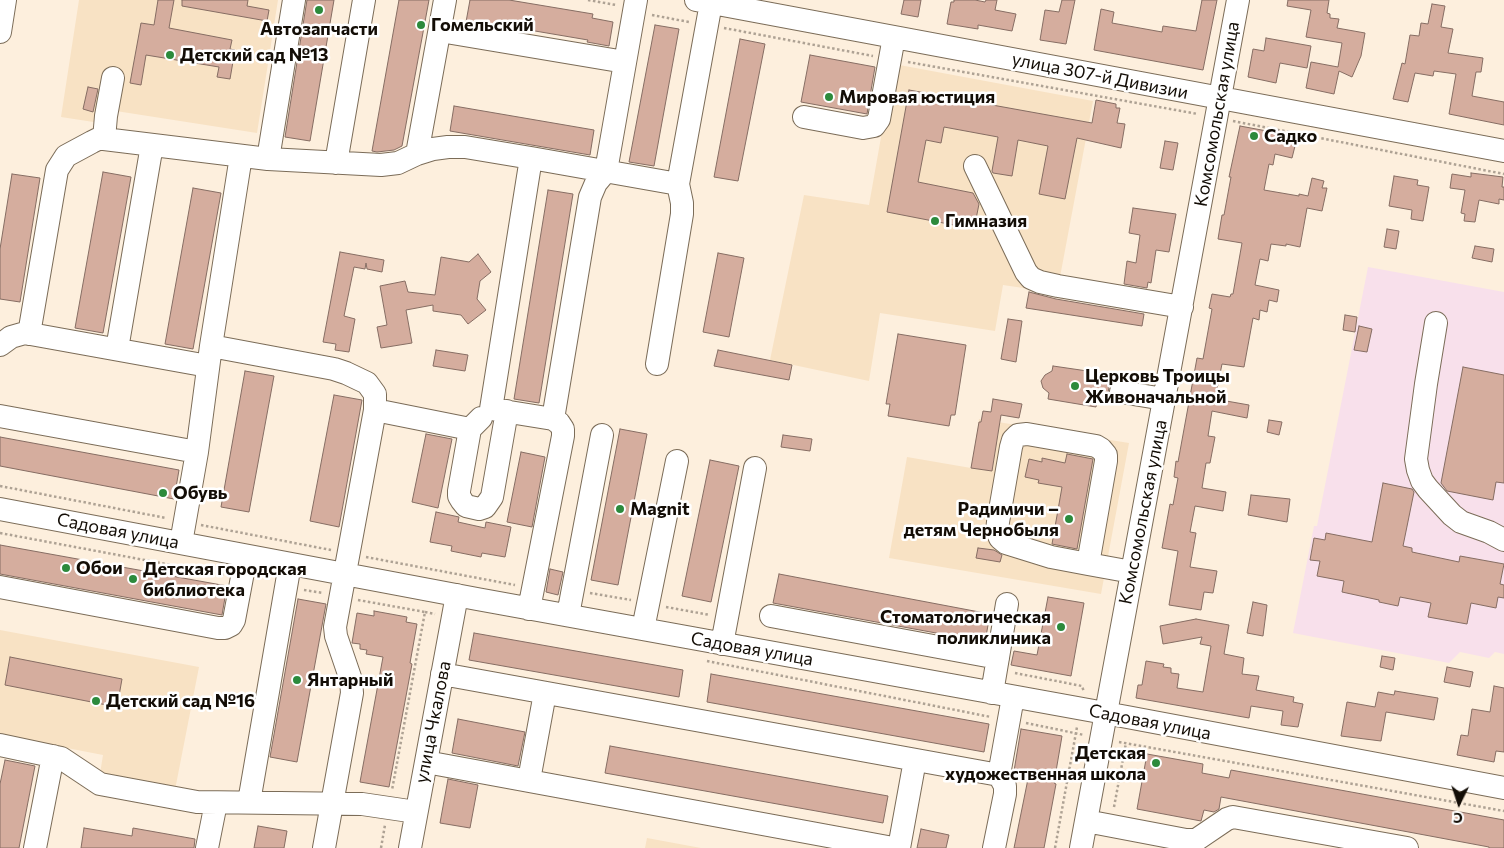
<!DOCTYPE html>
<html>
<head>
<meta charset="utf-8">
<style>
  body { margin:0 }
  #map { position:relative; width:1504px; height:848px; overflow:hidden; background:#fdefdd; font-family:Commissioner,sans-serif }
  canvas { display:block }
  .north { position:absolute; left:1434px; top:778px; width:50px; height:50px; -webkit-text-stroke:4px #fff; paint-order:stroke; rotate:184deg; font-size:14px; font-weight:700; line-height:20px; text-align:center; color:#130d06 }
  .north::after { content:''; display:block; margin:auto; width:18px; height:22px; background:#130d06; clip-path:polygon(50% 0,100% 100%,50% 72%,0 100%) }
</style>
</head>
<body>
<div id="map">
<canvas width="1504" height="848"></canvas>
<div class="north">С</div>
</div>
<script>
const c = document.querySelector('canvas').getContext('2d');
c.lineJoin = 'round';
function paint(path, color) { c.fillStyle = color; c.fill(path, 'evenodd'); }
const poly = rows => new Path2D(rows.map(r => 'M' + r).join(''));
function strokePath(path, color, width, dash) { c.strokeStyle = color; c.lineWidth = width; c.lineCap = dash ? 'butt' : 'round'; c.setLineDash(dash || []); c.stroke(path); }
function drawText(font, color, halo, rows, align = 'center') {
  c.font = font + ' Commissioner,sans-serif'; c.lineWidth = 5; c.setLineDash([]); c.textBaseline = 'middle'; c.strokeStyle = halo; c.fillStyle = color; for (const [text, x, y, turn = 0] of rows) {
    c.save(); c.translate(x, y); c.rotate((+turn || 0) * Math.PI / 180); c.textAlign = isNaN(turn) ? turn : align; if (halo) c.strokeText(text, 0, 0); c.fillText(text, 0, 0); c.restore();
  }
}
paint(poly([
  [79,0,278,0,257,133,116,111,113,125,61,117],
  [894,64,1093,101,1057,293,1003,285,995,331,880,313,869,381,770,360,804,195,869,205],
  [979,419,1129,443,1101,594,889,558,907,457,971,468],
  [0,630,199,667,174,795,99,780,103,755,0,735],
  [647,838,701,848,645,848]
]), '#f8e2c4');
paint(poly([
  [1368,267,1504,292,1504,654,1495,652,1489,658,1460,652,1449,663,1293,633,1314,526,1317,526]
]), '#f8e0eb');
const building = poly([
  [158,0,174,0,169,28,232,40,230,49,235,50,230,79,217,77,219,67,146,55,141,85,130,83,141,23,154,25,158,0],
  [182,0,248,0,247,6,269,10,267,21,182,6,182,0],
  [307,0,334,0,310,141,285,137,307,0],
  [399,0,429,0,402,146,394,150,377,152,372,151,399,0],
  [470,0,509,0,593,14,592,18,613,22,609,46,587,42,588,40,488,23,488,26,466,22,470,0],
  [904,0,921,0,918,17,901,14,904,0],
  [954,0,975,0,985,2,986,0,997,0,995,10,1016,14,1012,31,978,25,978,29,947,24,951,2,954,2,954,0],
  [1062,0,1075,0,1066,44,1040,40,1045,10,1059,12,1062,0],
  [1202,0,1217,0,1203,70,1094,50,1101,9,1114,12,1112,23,1162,32,1163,26,1196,31,1202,0],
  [1288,0,1329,0,1327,13,1330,14,1330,18,1339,19,1337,28,1365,33,1361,56,1352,77,1339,71,1334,94,1306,88,1311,62,1338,67,1342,43,1306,37,1311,10,1287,6,1288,0],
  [1432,4,1445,6,1441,27,1453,29,1448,53,1483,58,1481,72,1476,72,1472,96,1504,102,1504,125,1449,114,1456,74,1434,71,1433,76,1415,73,1408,102,1393,99,1402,63,1405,64,1410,35,1419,36,1421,23,1428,24,1432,4],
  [655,25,679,29,654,166,629,162,655,25],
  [1266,38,1311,46,1307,68,1280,63,1276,83,1248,77,1253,49,1264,51,1266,38],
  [740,39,765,44,738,181,714,177,740,39],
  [810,55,875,67,867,114,801,102,810,55],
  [88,87,98,89,93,112,83,109,88,87],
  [909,90,1092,123,1096,100,1116,104,1116,108,1120,108,1117,123,1125,124,1121,148,1077,138,1065,199,1039,194,1048,146,1018,140,1012,176,993,173,992,171,998,137,944,127,941,143,926,140,918,182,973,193,979,204,974,229,887,212,909,90],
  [454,106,594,130,590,155,450,131,454,106],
  [1240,126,1294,136,1292,142,1296,142,1292,158,1275,154,1273,165,1269,164,1264,190,1299,196,1299,194,1308,196,1312,178,1324,181,1322,188,1327,188,1322,211,1307,208,1300,247,1286,244,1286,246,1271,244,1268,261,1260,259,1255,285,1279,290,1277,302,1269,300,1267,312,1260,310,1259,320,1253,318,1244,367,1222,364,1215,399,1249,405,1247,418,1212,411,1208,436,1215,437,1210,463,1206,463,1202,488,1226,492,1223,511,1195,506,1190,532,1196,533,1190,567,1217,571,1213,593,1204,592,1201,610,1169,605,1178,551,1162,548,1170,504,1173,505,1178,478,1174,477,1176,461,1178,462,1197,358,1203,359,1212,309,1209,308,1212,294,1230,297,1231,294,1233,294,1242,243,1218,239,1222,215,1224,215,1231,177,1229,177,1240,126],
  [1165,141,1178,143,1173,170,1160,168,1165,141],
  [103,172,131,177,103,333,75,328,103,172],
  [1471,173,1503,177,1502,187,1504,187,1504,200,1499,199,1499,204,1479,200,1475,222,1464,221,1465,214,1461,213,1465,190,1450,188,1452,174,1471,177,1471,173],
  [12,174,40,178,20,302,0,299,0,249,12,174],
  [1394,176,1418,180,1417,185,1429,187,1423,221,1411,219,1412,210,1389,206,1394,176],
  [193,188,221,193,193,349,165,344,193,188],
  [548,190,573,194,539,403,514,399,548,190],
  [1133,208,1176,214,1169,252,1156,250,1151,283,1148,282,1147,288,1124,284,1127,261,1136,263,1140,235,1129,233,1133,208],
  [1387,229,1399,231,1396,249,1384,247,1387,229],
  [1475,246,1494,249,1492,262,1472,258,1475,246],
  [340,252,384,260,382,272,367,269,366,263,365,269,354,267,344,316,355,319,349,352,335,350,336,344,323,342,340,252],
  [718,253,744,258,729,337,703,332,718,253],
  [478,254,491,272,480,281,477,299,486,310,468,324,461,315,433,311,433,305,406,310,412,343,381,348,377,327,387,325,380,286,405,281,408,292,435,295,441,257,469,262,478,254],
  [1029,292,1056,299,1144,314,1142,326,1026,308,1029,292],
  [1345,315,1357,317,1355,332,1343,330,1345,315],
  [1008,319,1022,321,1016,362,1001,359,1008,319],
  [1359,326,1372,329,1367,352,1354,350,1359,326],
  [898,334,966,345,955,415,951,415,949,426,888,416,890,404,886,404,898,334],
  [436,350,468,355,465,371,433,366,436,350],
  [718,350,792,365,789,380,714,366,718,350],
  [1053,366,1101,373,1100,379,1107,384,1109,388,1107,396,1104,399,1097,401,1096,407,1048,399,1049,393,1043,388,1041,381,1045,375,1052,371,1053,366],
  [1463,367,1504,375,1504,483,1496,482,1493,500,1447,491,1441,483,1463,367],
  [245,371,274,376,249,512,221,507,245,371],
  [334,395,362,400,339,527,310,521,334,395],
  [993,399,1022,404,1019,418,1001,415,992,471,971,468,979,422,981,422,983,411,991,412,993,399],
  [1269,420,1282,422,1279,435,1267,432,1269,420],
  [620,429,647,434,618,585,591,580,620,429],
  [426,434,452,439,438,508,412,502,426,434],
  [783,435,812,439,810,451,781,447,783,435],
  [0,437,179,470,174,499,0,466,0,437],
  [521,452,545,457,532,527,507,522,521,452],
  [1067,454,1093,459,1077,549,1052,544,1062,487,1038,483,1039,480,1025,477,1029,459,1042,462,1042,458,1065,463,1067,454],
  [710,460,739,466,711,602,682,596,710,460],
  [1383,483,1412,489,1414,492,1403,546,1412,548,1412,552,1459,562,1460,556,1504,564,1500,584,1504,585,1504,598,1498,597,1496,608,1471,603,1467,624,1428,617,1431,603,1400,597,1398,606,1379,602,1379,600,1342,592,1344,581,1317,576,1320,561,1310,560,1314,538,1325,540,1326,533,1372,542,1383,483],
  [1251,495,1290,499,1287,522,1248,515,1251,495],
  [436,512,459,517,458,522,485,528,486,522,511,527,505,557,482,553,481,557,451,551,452,546,430,542,436,512],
  [0,545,227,586,222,615,0,574,0,545],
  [978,548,994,550,1002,555,1000,562,976,558,978,548],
  [550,569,563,572,558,595,546,592,550,569],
  [779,574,990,614,985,642,773,603,779,574],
  [1048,597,1084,603,1071,676,1011,665,1014,651,1037,655,1048,597],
  [298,599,326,604,297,762,270,757,298,599],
  [1253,602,1267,605,1263,636,1247,633,1253,602],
  [374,611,407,617,406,622,417,624,410,663,412,664,389,787,360,782,383,657,366,654,367,650,360,649,360,644,352,643,357,613,374,616,374,611],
  [1196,619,1229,625,1224,654,1244,658,1242,674,1259,676,1256,690,1294,697,1293,702,1303,704,1298,727,1281,725,1283,711,1251,706,1249,718,1136,698,1138,685,1142,685,1146,661,1164,664,1163,667,1171,668,1171,673,1179,674,1177,688,1203,692,1211,646,1200,644,1202,637,1163,644,1160,626,1196,619],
  [474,633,683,670,679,697,469,660,474,633],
  [1382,656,1395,658,1393,670,1380,667,1382,656],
  [10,657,122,679,117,707,5,685,10,657],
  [1447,667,1473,672,1470,687,1444,682,1447,667],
  [711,674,989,724,984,752,707,702,711,674],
  [1494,686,1504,688,1504,752,1496,751,1494,762,1457,755,1461,735,1468,736,1472,709,1490,712,1494,686],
  [1395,691,1438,698,1434,720,1386,712,1381,741,1341,736,1347,702,1375,707,1378,692,1394,695,1395,691],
  [458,719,525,732,518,766,452,753,458,719],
  [1021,729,1062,736,1054,783,1056,784,1044,848,1014,848,1029,774,1014,771,1021,729],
  [610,746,888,796,883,823,605,773,610,746],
  [1147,754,1203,764,1202,773,1229,778,1231,770,1504,820,1504,848,1489,848,1489,847,1221,797,1219,809,1214,812,1204,810,1201,821,1137,809,1147,754],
  [5,760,35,766,19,848,0,848,0,784,5,760],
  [448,779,478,785,470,828,440,823,448,779],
  [258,826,287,831,284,848,254,848,258,826],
  [84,828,132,836,133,828,195,839,194,848,81,848,84,828],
  [921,829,949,835,946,848,917,848,921,829]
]);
paint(building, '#d5ad9e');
strokePath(building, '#866d63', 1);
const minor = poly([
  [445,0,417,154,433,149,448,147,465,147,531,158,491,409,553,419,559,423,563,429,563,436,529,609],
  [696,0,1504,151],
  [440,31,625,62],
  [0,32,5,0],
  [804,117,863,128,874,126,879,119,894,37],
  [104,139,106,116,113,78],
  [531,158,678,184],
  [268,159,381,165,398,163,417,154],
  [336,163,364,0],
  [975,166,1026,272,1031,278,1040,282,1058,286,1182,307],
  [1436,323,1426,384,1416,459,1418,470,1422,481,1428,489,1452,515,1461,522,1489,532,1504,540],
  [29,334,57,170,66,156,92,142,98,139,104,139,268,159,294,0],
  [0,345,11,337,25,333,208,366],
  [211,346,334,369,346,373,367,383,375,394,375,410,335,627,336,636,351,680,352,693,324,848],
  [117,349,152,145],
  [657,364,682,214,682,203,678,184,711,3],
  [1121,392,1164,399],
  [375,410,470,429,481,418],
  [0,416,197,452],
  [553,419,590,197,596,183,606,171,636,0],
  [470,429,459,491,459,496,462,501,466,506,479,509,485,507,492,497,507,411],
  [0,509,477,599,1127,717,1504,788],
  [181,543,197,452,211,346,241,156],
  [1088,564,1106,461,1106,455,1101,449,1096,446,1027,434,1018,435,1013,440,1011,447,998,522,997,531,1000,538,1006,543,1051,557,1088,564,1132,572],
  [0,587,218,628,225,628,231,625,234,620,246,556],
  [568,615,602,435],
  [771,616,998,658],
  [643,629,677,461],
  [722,644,755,468],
  [442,674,999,775],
  [992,693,1007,604],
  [0,745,61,758,100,784,197,802,362,804,416,812],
  [426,762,893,848],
  [529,780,545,693],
  [249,802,290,564],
  [1086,821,1186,840,1184,848],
  [1186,840,1196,840,1227,819,1233,817,1407,848],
  [35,848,53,756],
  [207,848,216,803],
  [410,848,457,595],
  [899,848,915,760],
  [994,848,1005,794,1005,786,999,775,1013,697],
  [1081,848,1238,0]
]);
strokePath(minor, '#7b6c58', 24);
strokePath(poly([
  [588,0,616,5],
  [652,15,689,22],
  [724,28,873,56],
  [908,62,1198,114],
  [1233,121,1504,174],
  [0,486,166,518],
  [201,525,331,550],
  [0,533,225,575],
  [366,557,515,585],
  [304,590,323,593],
  [590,593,631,600],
  [358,600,425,612,392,790],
  [666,607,710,615],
  [425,612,435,614],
  [707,661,991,717],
  [1015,673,1082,686,1084,692],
  [1026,723,1084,735],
  [1119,742,1504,811],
  [1114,807,1126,743],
  [381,848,385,825],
  [1055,848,1077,727]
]), '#aea294', 2.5, [2.5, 2.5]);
strokePath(minor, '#fff', 22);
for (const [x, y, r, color] of [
  [319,10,5,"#2c8a3c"],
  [421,25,5,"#2c8a3c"],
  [170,55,5,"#2c8a3c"],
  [829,97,5,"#2c8a3c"],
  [1254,136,5,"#2c8a3c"],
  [935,221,5,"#2c8a3c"],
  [1075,386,5,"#2c8a3c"],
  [163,493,5,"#2c8a3c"],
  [620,509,5,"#2c8a3c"],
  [1069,519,5,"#2c8a3c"],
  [66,568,5,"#2c8a3c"],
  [133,579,5,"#2c8a3c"],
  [1061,627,5,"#2c8a3c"],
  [297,680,5,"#2c8a3c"],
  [96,701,5,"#2c8a3c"],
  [1156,763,5,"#2c8a3c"]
]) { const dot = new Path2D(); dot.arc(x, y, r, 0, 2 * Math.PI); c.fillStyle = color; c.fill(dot); strokePath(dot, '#fff', 2); }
drawText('bold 18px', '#130d06', '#fff', [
  ["Гомельский",431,25],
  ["Автозапчасти",319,29,"center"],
  ["Детский сад №13",180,55],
  ["Мировая юстиция",839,97],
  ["Садко",1264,136],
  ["Гимназия",945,221],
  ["Церковь Троицы",1085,376],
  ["Живоначальной",1085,397],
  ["Обувь",173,493],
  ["Magnit",630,509],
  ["Радимичи –",1059,509,"right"],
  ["детям Чернобыля",1059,530,"right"],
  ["Обои",76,568],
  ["Детская городская",143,569],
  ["библиотека",143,590],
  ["Стоматологическая",1051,617,"right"],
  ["поликлиника",1051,638,"right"],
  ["Янтарный",307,680],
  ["Детский сад №16",106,701],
  ["Детская",1146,753,"right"],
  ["художественная школа",1146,774,"right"]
], 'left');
drawText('18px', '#130d06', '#fff', [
  ["улица 307-й Дивизии",1100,76,11],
  ["Комсомольская улица",1217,114,-80],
  ["Комсомольская улица",1143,512,-79],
  ["Садовая улица",118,531,11],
  ["Садовая улица",752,649,10],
  ["улица Чкалова",433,722,-79],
  ["Садовая улица",1150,722,11]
]);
</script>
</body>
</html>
